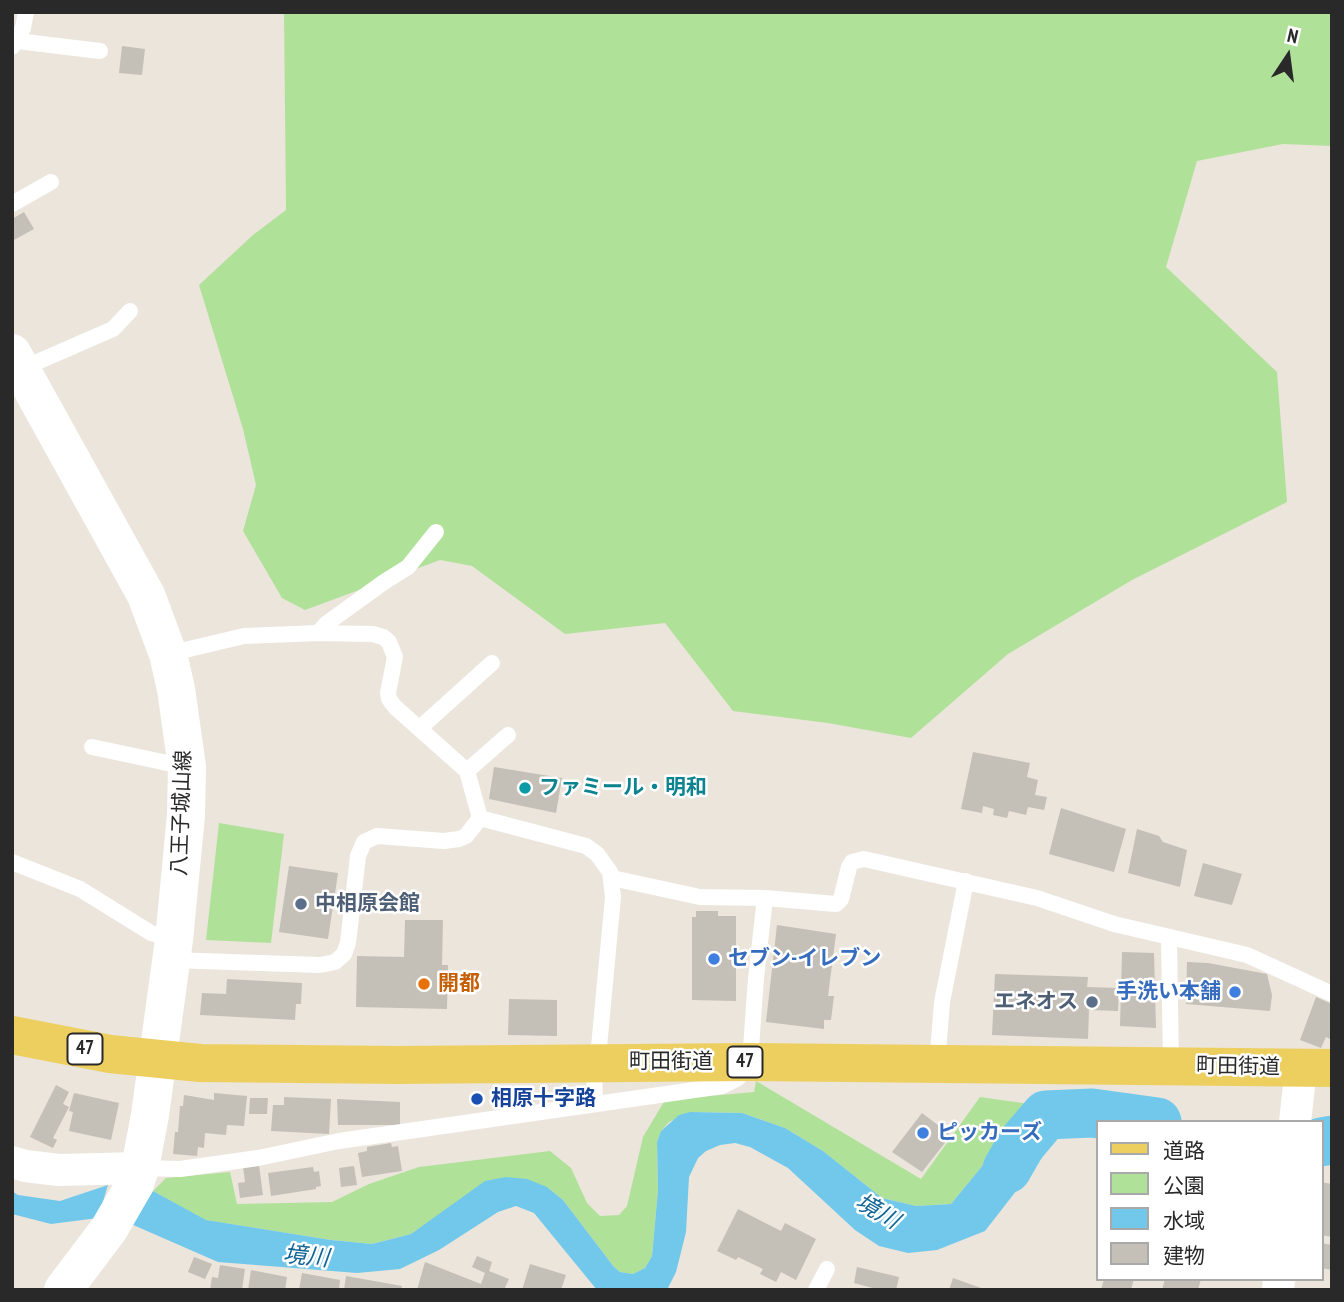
<!DOCTYPE html>
<html>
<head>
<meta charset="utf-8">
<style>
  body { margin:0 }
  #map { position:relative; width:1344px; height:1302px; overflow:hidden; background:#ebe5dc; font-family:"PT Sans Narrow","Noto Sans JP",sans-serif }
  canvas { display:block }
  .frame { position:absolute; inset:0; border:14px solid #292929; pointer-events:none }
  .legend { position:absolute; left:1096px; top:1120px; width:228px; height:161px; box-sizing:border-box; background:#fff; border:2px solid #a9a9a9; margin:0; padding:9px 12px; list-style:none; font-size:21px; color:#292929 }
  .legend li { display:flex; align-items:center; gap:14px; height:35px }
  .legend b { width:35px; border:2px solid #a9a9a9 }
  .north { position:absolute; left:1253px; top:21px; width:70px; height:70px; -webkit-text-stroke:5px #fff; paint-order:stroke; rotate:13deg; font-size:19px; font-weight:700; line-height:28px; text-align:center; color:#292929 }
  .north::after { content:''; display:block; margin:auto; width:24px; height:32px; background:#292929; clip-path:polygon(50% 0,100% 100%,50% 72%,0 100%) }
</style>
</head>
<body>
<div id="map">
<canvas width="1344" height="1302"></canvas>
<div class="frame"></div>
<ul class="legend">
<li><b style="height:9px;background:#edcf5f"></b>道路</li>
<li><b style="height:19px;background:#b0e199"></b>公園</li>
<li><b style="height:19px;background:#71c8eb"></b>水域</li>
<li><b style="height:19px;background:#c4bfb7"></b>建物</li>
</ul>
<div class="north">N</div>
</div>
<script>
const c = document.querySelector('canvas').getContext('2d');
c.lineJoin = 'round';
function paint(path, color) { c.fillStyle = color; c.fill(path, 'evenodd'); }
const poly = rows => new Path2D(rows.map(r => 'M' + r).join(''));
function strokePath(path, color, width, dash) { c.strokeStyle = color; c.lineWidth = width; c.lineCap = dash ? 'butt' : 'round'; c.setLineDash(dash || []); c.stroke(path); }
function drawText(font, color, halo, rows, align = 'center') {
  c.font = font + ' "PT Sans Narrow","Noto Sans JP",sans-serif'; c.lineWidth = 5; c.setLineDash([]); c.textBaseline = 'middle'; c.strokeStyle = halo; c.fillStyle = color; for (const [text, x, y, turn = 0] of rows) {
    c.save(); c.translate(x, y); c.rotate((+turn || 0) * Math.PI / 180); c.textAlign = isNaN(turn) ? turn : align; if (halo) c.strokeText(text, 0, 0); c.fillText(text, 0, 0); c.restore();
  }
}
paint(poly([
  [284,12,1332,12,1332,146,1283,144,1197,161,1166,267,1277,372,1287,502,1132,580,1008,654,911,738,828,723,733,711,665,623,565,634,472,566,440,560,305,610,282,598,243,531,256,485,243,429,199,285,253,235,286,210],
  [219,823,284,834,271,943,206,940],
  [756,1081,921,1179,980,1097,1037,1105,1011,1131,951,1204,916,1206,882,1198,823,1151,785,1128,742,1113,690,1112,669,1122,661,1131,657,1142,658,1190,652,1256,645,1268,633,1274,620,1272,614,1267,563,1200,547,1187,445,1211,411,1234,372,1244,331,1240,205,1220,153,1191,166,1178,230,1172,237,1204,332,1202,369,1184,419,1167,550,1151,571,1168,587,1203,600,1216,619,1215,627,1206,643,1137,665,1100,754,1092]
]), '#b0e199');
paint(poly([
  [1037,1105,1062,1132,985,1231,937,1250,908,1253,879,1246,855,1230,788,1168,750,1147,735,1143,720,1145,706,1151,698,1158,689,1177,686,1232,676,1272,667,1290,597,1290,534,1213,516,1206,498,1212,439,1250,400,1269,357,1273,218,1262,131,1224,153,1191,206,1220,331,1240,372,1244,411,1234,485,1181,506,1177,527,1179,547,1187,563,1200,614,1267,620,1272,633,1274,645,1268,652,1256,658,1190,657,1142,661,1131,679,1115,690,1112,742,1113,785,1128,823,1151,882,1198,916,1206,951,1204,1011,1131],
  [108,1185,98,1218,51,1224,12,1214,12,1191,18,1195,60,1201]
]), '#71c8eb');
strokePath(poly([
  [1321,1142,1332,1140],
  [1007,1169,1022,1143,1046,1115,1092,1113,1157,1122]
]), '#71c8eb', 49);
paint(poly([
  [122,46,145,49,142,75,119,73],
  [24,212,34,229,12,241,12,219],
  [973,752,1030,763,1027,777,1038,780,1035,795,1047,797,1044,810,1028,807,1026,815,1009,811,1007,818,993,815,994,809,983,806,982,813,961,809],
  [494,767,562,778,556,813,489,799],
  [1061,808,1126,829,1114,872,1049,854],
  [1137,829,1159,836,1163,842,1187,850,1180,887,1128,873],
  [1203,863,1242,874,1232,905,1194,896],
  [289,866,338,873,328,939,279,932],
  [696,911,718,911,718,916,736,916,736,1001,692,1000,692,917,696,917],
  [405,920,443,920,442,965,448,965,447,1009,356,1007,357,956,404,957],
  [777,925,836,934,828,996,834,996,831,1020,824,1020,824,1029,766,1022],
  [1122,952,1154,953,1156,1028,1120,1026],
  [1187,962,1208,963,1267,974,1272,995,1270,1011,1186,1004],
  [995,974,1088,977,1087,987,1119,988,1118,1011,1089,1010,1088,1039,992,1035],
  [227,979,302,983,301,1004,296,1004,295,1020,200,1015,202,993,226,994],
  [1316,997,1332,1004,1332,1040,1326,1037,1321,1048,1300,1040],
  [509,999,557,1000,557,1036,508,1035],
  [56,1085,69,1092,63,1104,69,1107,53,1138,57,1140,53,1148,30,1137],
  [74,1093,119,1103,111,1140,69,1131,73,1112,69,1111],
  [214,1093,247,1096,244,1126,227,1125,226,1135,205,1133,204,1148,198,1147,197,1156,173,1154,175,1132,178,1132,180,1106,183,1106,184,1095,214,1100],
  [284,1097,331,1099,329,1134,271,1131,273,1105,284,1105],
  [250,1098,268,1098,267,1114,249,1114],
  [337,1099,400,1102,400,1125,338,1125],
  [922,1113,951,1135,922,1172,892,1152],
  [391,1143,392,1147,398,1146,402,1171,362,1177,358,1153,367,1151,367,1147],
  [259,1165,263,1195,240,1198,238,1183,245,1182,243,1167],
  [354,1166,357,1185,341,1187,339,1168],
  [313,1167,314,1172,319,1171,321,1186,316,1187,316,1189,271,1196,268,1173],
  [1321,1182,1332,1184,1332,1237,1321,1235],
  [738,1209,781,1231,785,1223,816,1239,796,1280,781,1272,776,1282,760,1274,763,1269,738,1257,736,1260,717,1251],
  [1321,1243,1332,1245,1332,1270,1321,1268],
  [477,1256,492,1262,489,1271,509,1279,504,1290,417,1290,425,1262,481,1284,485,1273,472,1267],
  [194,1257,212,1264,205,1279,188,1272],
  [530,1264,566,1275,561,1290,522,1290],
  [220,1265,245,1269,242,1290,210,1290,212,1277,218,1278],
  [857,1267,899,1277,896,1290,880,1290,854,1283],
  [251,1270,287,1277,285,1290,248,1290],
  [302,1273,340,1280,339,1290,299,1290],
  [346,1276,402,1286,401,1290,344,1290],
  [953,1278,984,1289,984,1290,949,1290],
  [1104,1279,1134,1279,1131,1290,1101,1290],
  [1165,1279,1201,1279,1198,1290,1162,1290]
]), '#c4bfb7');
strokePath(poly([
  [17,41,100,51],
  [12,47,23,28,26,12],
  [12,204,51,182],
  [21,369,113,329,130,311],
  [168,654,244,636,318,633,326,624,384,582,408,567,436,532],
  [420,728,492,663],
  [92,747,186,767],
  [467,771,508,735],
  [480,818,586,846,597,854,610,872,613,897,599,1047,594,1063,595,1104],
  [12,862,80,889,151,933,173,940],
  [612,878,700,897,765,898,836,904,841,899,849,867,852,862,864,859,1037,898,1114,924,1247,955,1332,994],
  [1169,938,1171,1066],
  [171,960,320,965,335,962,344,954,348,943,358,856,364,842,377,836,444,841,459,839,466,836,480,818,467,771,395,707,389,699,388,693,395,657,389,642,383,637,373,634,318,633],
  [937,1065,942,1002,966,881],
  [140,1168,180,1169,258,1158,339,1141,722,1086,738,1078,750,1062,756,978,765,898],
  [816,1290,827,1269]
]), '#fff', 16);
strokePath(poly([
  [1295,1122,1301,1068],
  [12,1162,25,1166,59,1170,140,1168],
  [1278,1290,1279,1279]
]), '#fff', 32);
strokePath(poly([
  [12,353,146,595,168,654,176,689,187,767,186,815,174,940,150,1115,140,1168,135,1184,109,1229,63,1290]
]), '#fff', 38);
strokePath(poly([
  [12,1035,110,1054,200,1063,398,1065,750,1062,1332,1068]
]), '#edcf5f', 38);
for (const [x, y, r, color] of [
  [525,788,7,"#0f9aa8"],
  [301,904,7,"#5c6f8a"],
  [714,959,7,"#3f7fe0"],
  [424,984,7,"#e8710a"],
  [1235,992,7,"#3f7fe0"],
  [1092,1002,7,"#5c6f8a"],
  [477,1099,7,"#1a4fb4"],
  [923,1133,7,"#3f7fe0"]
]) { const dot = new Path2D(); dot.arc(x, y, r, 0, 2 * Math.PI); c.fillStyle = color; c.fill(dot); strokePath(dot, '#fff', 2.5); }
for (const [x, y, w] of [
  [85,1049,35],
  [745,1062,35]
]) { const box = new Path2D(); box.roundRect(x - w / 2, y - 15.5, w, 31, 5); c.fillStyle = '#fff'; c.fill(box); strokePath(box, '#292929', 2); }
drawText('bold 19px', '#292929', null, [
  ["47",85,1049],
  ["47",745,1062]
]);
drawText('bold 21px', '#0d838f', '#fff', [
  ["ファミール・明和",539,788]
], 'left');
drawText('21px', '#292929', '#fff', [
  ["八王子城山線",182,813,-88],
  ["町田街道",671,1062],
  ["町田街道",1238,1067,1]
]);
drawText('bold 21px', '#4e5e75', '#fff', [
  ["中相原会館",315,904],
  ["エネオス",1078,1002,"right"]
], 'left');
drawText('bold 21px', '#366cbe', '#fff', [
  ["セブン-イレブン",728,959],
  ["手洗い本舗",1221,992,"right"],
  ["ピッカーズ",937,1133]
], 'left');
drawText('bold 21px', '#c56008', '#fff', [
  ["開都",438,984]
], 'left');
drawText('bold 21px', '#164399', '#fff', [
  ["相原十字路",491,1099]
], 'left');
drawText('italic 23px', '#116596', '#fff', [
  ["境川",877,1212,30],
  ["境川",306,1257,6]
]);
</script>
</body>
</html>
